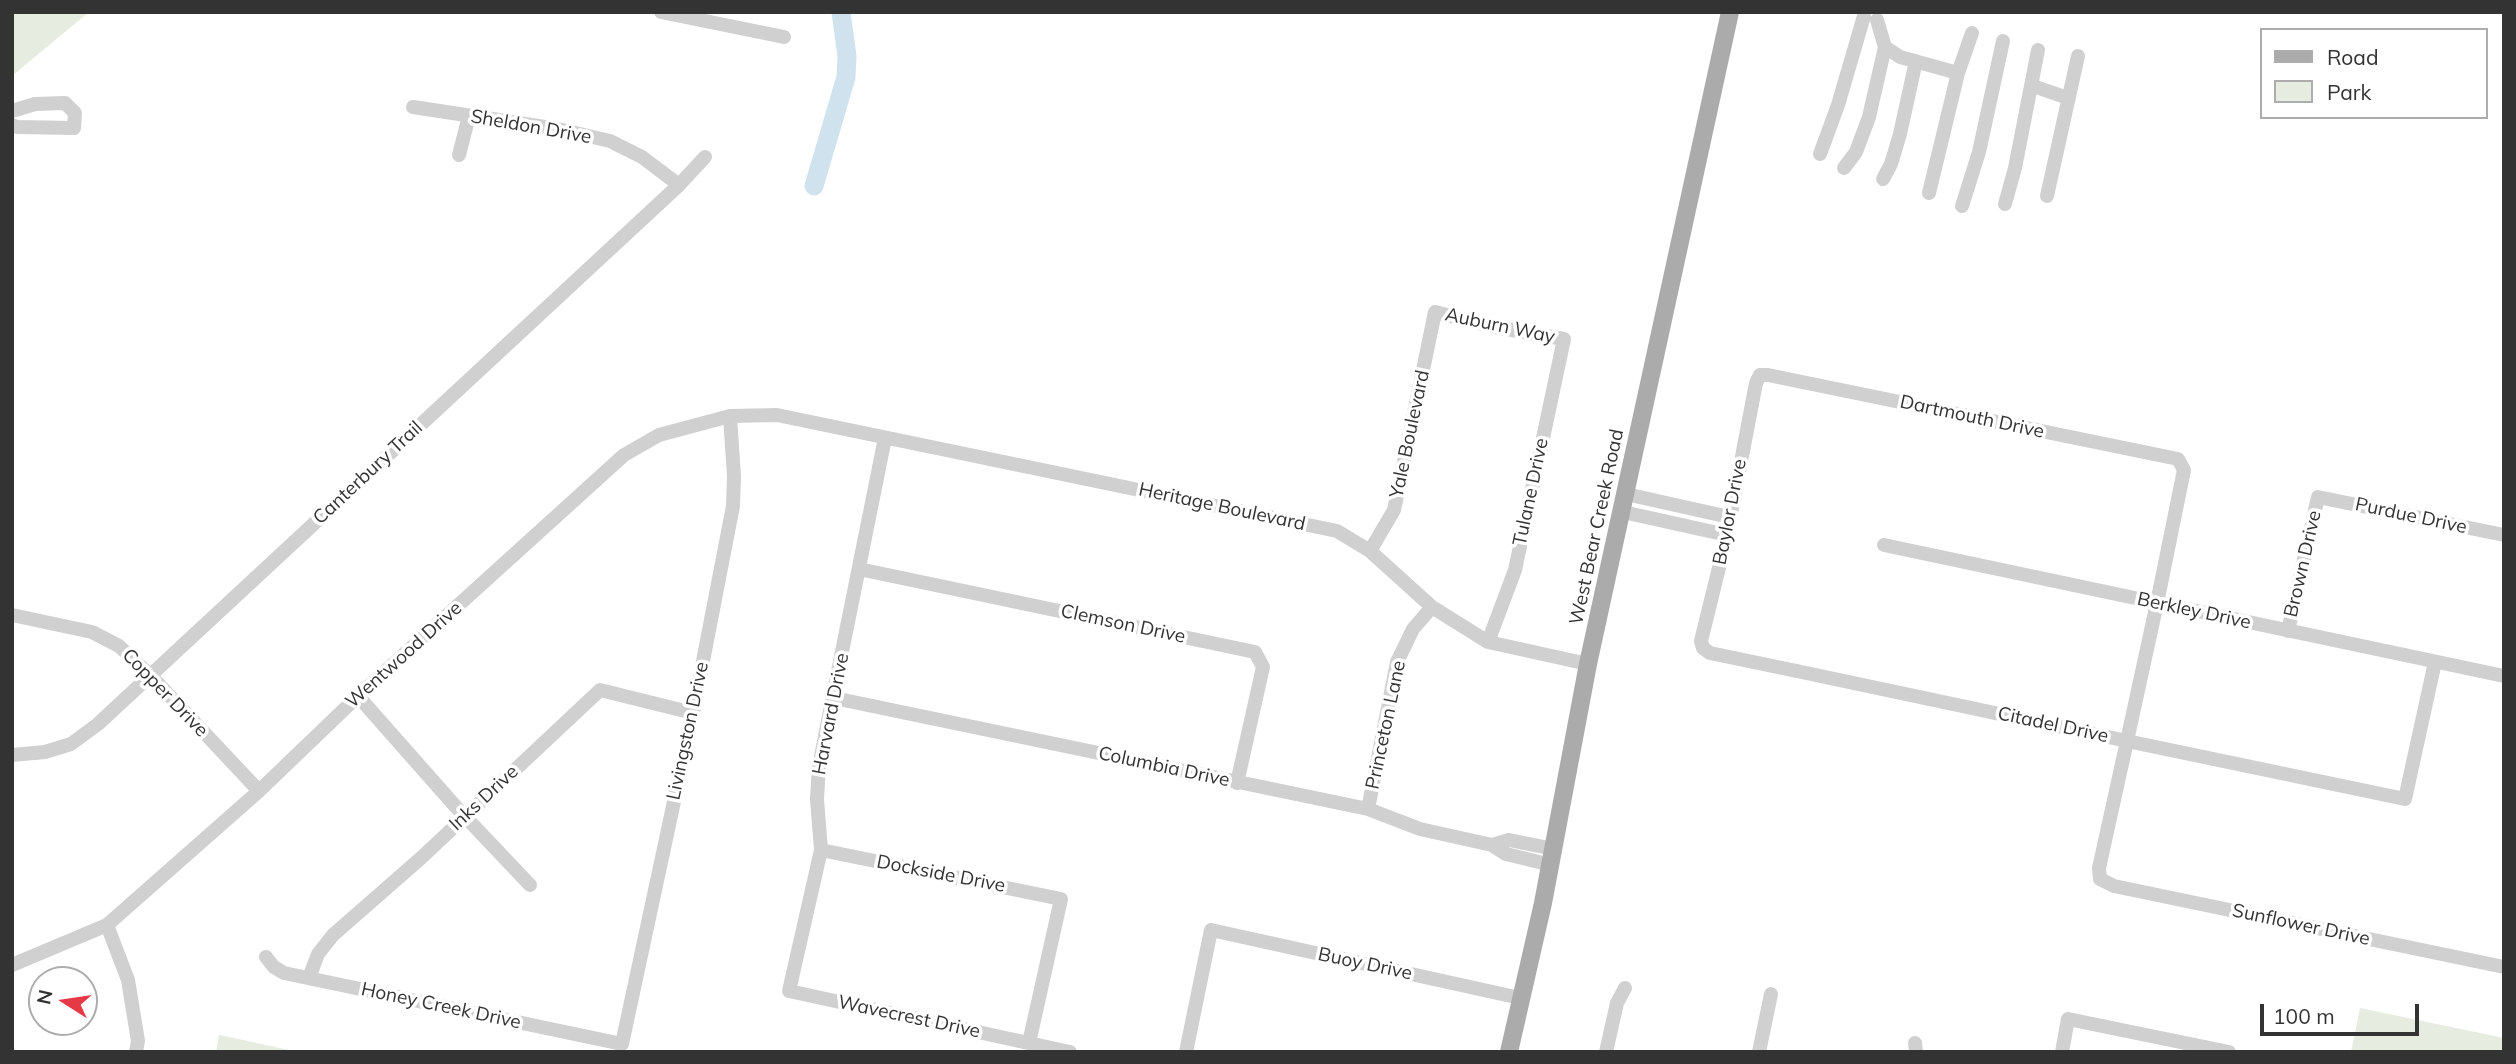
<!DOCTYPE html>
<html>
<head>
<meta charset="utf-8">
<style>
  body { margin:0 }
  #map { position:relative; width:2516px; height:1064px; overflow:hidden; background:#fff; font-family:Mulish,sans-serif }
  canvas { display:block }
  .frame { position:absolute; inset:0; border:14px solid #333; pointer-events:none }
  .legend { position:absolute; left:2260px; top:28px; width:228px; height:91px; box-sizing:border-box; background:#fff; border:2px solid #adadad; margin:0; padding:9px 12px; list-style:none; font-size:21px; color:#333 }
  .legend li { display:flex; align-items:center; gap:14px; height:35px }
  .legend b { width:35px; border:2px solid #adadad }
  .north { position:absolute; left:28px; top:966px; width:70px; height:70px; box-sizing:border-box; background:#fff; border:2px solid #adadad; border-radius:50%; rotate:282deg; font-size:19px; font-weight:700; line-height:28px; text-align:center; color:#333 }
  .north::after { content:''; display:block; margin:auto; width:24px; height:32px; background:#e63946; clip-path:polygon(50% 0,100% 100%,50% 72%,0 100%) }
  .scale { position:absolute; left:2260px; top:1004px; width:159px; height:32px; box-sizing:border-box; border:4px solid #333; border-top:0; padding-left:9px; font-size:21px; line-height:24px; white-space:nowrap; color:#333; -webkit-text-stroke:5px #fff; paint-order:stroke }
</style>
</head>
<body>
<div id="map">
<canvas width="2516" height="1064"></canvas>
<div class="frame"></div>
<ul class="legend">
<li><b style="height:9px;background:#ababab"></b>Road</li>
<li><b style="height:19px;background:#e6ecdf"></b>Park</li>
</ul>
<div class="north">N</div>
<div class="scale">100 m</div>
</div>
<script>
const c = document.querySelector('canvas').getContext('2d');
c.lineJoin = 'round';
function paint(path, color) { c.fillStyle = color; c.fill(path, 'evenodd'); }
const poly = rows => new Path2D(rows.map(r => 'M' + r).join(''));
function strokePath(path, color, width, dash) { c.strokeStyle = color; c.lineWidth = width; c.lineCap = dash ? 'butt' : 'round'; c.setLineDash(dash || []); c.stroke(path); }
function drawText(font, color, halo, rows, align = 'center') {
  c.font = font + ' Mulish,sans-serif'; c.lineWidth = 7; c.setLineDash([]); c.textBaseline = 'middle'; c.strokeStyle = halo; c.fillStyle = color; for (const [text, x, y, turn = 0] of rows) {
    c.save(); c.translate(x, y); c.rotate((+turn || 0) * Math.PI / 180); c.textAlign = isNaN(turn) ? turn : align; if (halo) c.strokeText(text, 0, 0); c.fillText(text, 0, 0); c.restore();
  }
}
paint(poly([
  [12,12,89,12,12,76],
  [2360,1008,2504,1038,2504,1052,2351,1052],
  [219,1035,220,1035,298,1052,216,1052]
]), '#e6ecdf');
strokePath(poly([
  [814,186,846,77,847,56,841,12]
]), '#cfe2ee', 19);
strokePath(poly([
  [661,12,784,37],
  [1885,47,1900,57,1958,73],
  [2033,86,2068,98],
  [413,107,558,129,610,141,642,157,679,185],
  [12,111,35,104,65,103,75,113,74,128,17,127,12,125],
  [1820,154,1838,105,1864,16],
  [459,155,469,116],
  [1844,168,1856,152,1869,117,1885,47,1877,20],
  [1883,179,1891,164,1900,134,1916,61],
  [1929,193,1958,73,1972,33],
  [2047,196,2078,56],
  [2005,204,2015,168,2038,50],
  [1962,206,1979,152,2003,41],
  [885,438,819,766,817,799,821,850,789,991,1070,1052],
  [1626,494,1729,517],
  [1623,512,1727,535],
  [1884,545,2504,676],
  [1370,551,1394,510,1435,312,1495,327,1564,339,1515,570,1488,642],
  [859,569,1255,652,1263,667,1237,783],
  [12,615,92,632,119,646,151,676,259,791],
  [2288,631,2318,497,2504,535],
  [2435,662,2405,799,2127,741,1811,674,1710,653,1703,648,1701,641,1727,535,1756,383,1760,375,1768,375,2178,459,2184,470,2157,603,2127,741,2099,868,2100,879,2114,886,2504,967],
  [358,696,456,807,530,885],
  [834,698,1368,809,1420,829,1492,845,1506,854,1551,865],
  [12,755,45,752,71,744,98,724,679,185,705,157],
  [1368,809,1397,662,1413,629,1432,607],
  [1492,845,1509,840,1554,849],
  [821,850,1061,899,1029,1043],
  [107,925,128,980,138,1041,136,1052],
  [266,957,274,967,284,973,622,1044,693,713,733,506,734,476,730,416],
  [12,965,107,925,259,791,358,696,624,455,659,435,730,416,777,415,1337,531,1370,551,1432,607,1488,642,1588,664],
  [309,978,318,954,333,935,421,858,600,690,693,713],
  [1915,1043,1916,1052],
  [1186,1052,1211,930,1520,998],
  [1606,1052,1617,1003,1625,988],
  [1759,1052,1771,994],
  [2062,1052,2068,1019,2229,1052]
]), '#d0d0d0', 14);
strokePath(poly([
  [1509,1052,1543,903,1588,664,1730,12]
]), '#ababab', 18);
drawText('19px', '#333', '#fff', [
  ["Sheldon Drive",531,127,10],
  ["Auburn Way",1500,326,12],
  ["Dartmouth Drive",1972,417,12],
  ["Yale Boulevard",1410,434,-78],
  ["Canterbury Trail",368,473,-43],
  ["Tulane Drive",1531,492,-78],
  ["Heritage Boulevard",1222,507,12],
  ["Baylor Drive",1730,512,-79],
  ["Purdue Drive",2411,516,12],
  ["West Bear Creek Road",1597,527,-78],
  ["Brown Drive",2303,564,-77],
  ["Berkley Drive",2194,611,12],
  ["Clemson Drive",1123,624,12],
  ["Wentwood Drive",404,655,-42],
  ["Copper Drive",165,693,46],
  ["Harvard Drive",831,714,-79],
  ["Princeton Lane",1386,725,-78],
  ["Citadel Drive",2053,725,12],
  ["Livingston Drive",688,731,-78],
  ["Columbia Drive",1164,767,12],
  ["Inks Drive",484,798,-43],
  ["Dockside Drive",941,874,11],
  ["Sunflower Drive",2301,925,12],
  ["Buoy Drive",1365,964,12],
  ["Honey Creek Drive",441,1006,12],
  ["Wavecrest Drive",909,1017,12]
]);
</script>
</body>
</html>
